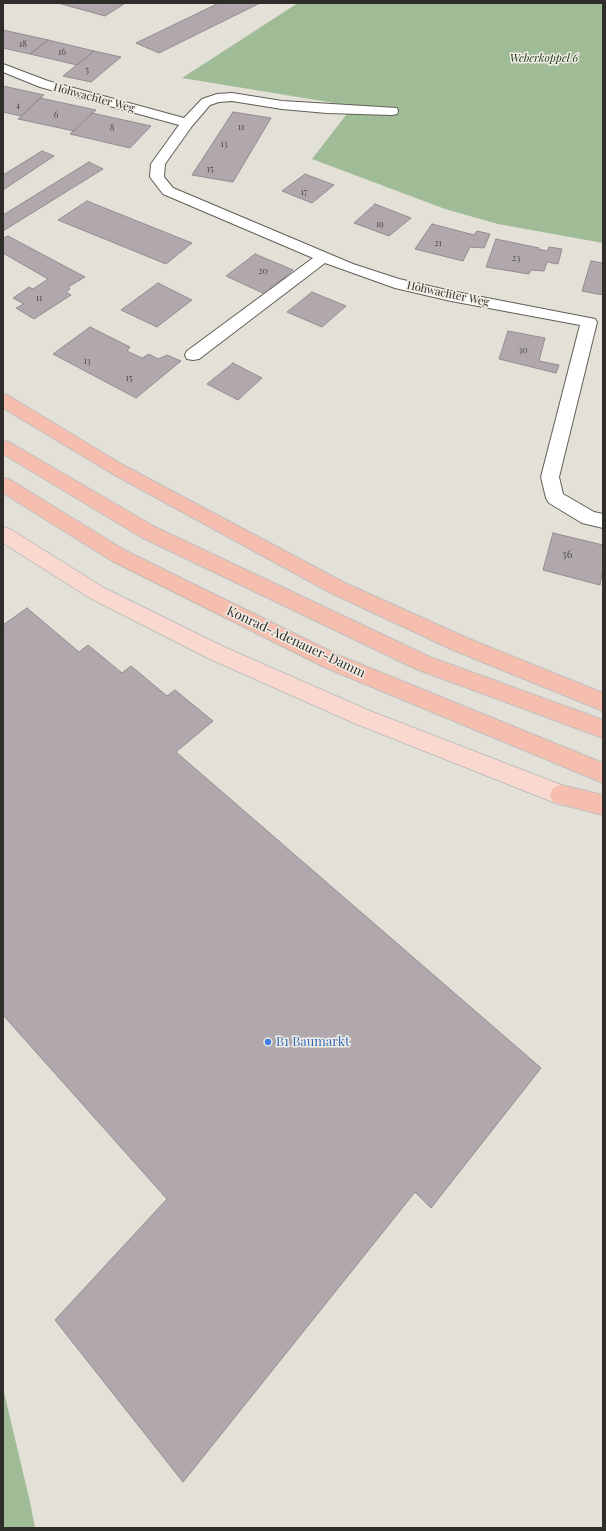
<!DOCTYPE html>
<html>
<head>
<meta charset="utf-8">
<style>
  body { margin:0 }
  #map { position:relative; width:606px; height:1531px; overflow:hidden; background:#e3e0d7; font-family:"Playfair Display",serif }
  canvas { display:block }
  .frame { position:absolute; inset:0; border:4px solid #2f2d2a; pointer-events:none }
</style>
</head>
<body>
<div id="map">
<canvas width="606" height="1531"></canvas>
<div class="frame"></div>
</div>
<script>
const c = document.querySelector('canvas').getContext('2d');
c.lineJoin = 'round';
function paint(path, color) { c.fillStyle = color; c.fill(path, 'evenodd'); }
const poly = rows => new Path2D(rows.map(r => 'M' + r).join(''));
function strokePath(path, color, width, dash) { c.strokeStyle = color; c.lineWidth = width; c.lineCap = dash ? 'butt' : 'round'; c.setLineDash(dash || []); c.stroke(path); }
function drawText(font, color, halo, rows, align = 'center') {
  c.font = font + ' "Playfair Display",serif'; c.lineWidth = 3; c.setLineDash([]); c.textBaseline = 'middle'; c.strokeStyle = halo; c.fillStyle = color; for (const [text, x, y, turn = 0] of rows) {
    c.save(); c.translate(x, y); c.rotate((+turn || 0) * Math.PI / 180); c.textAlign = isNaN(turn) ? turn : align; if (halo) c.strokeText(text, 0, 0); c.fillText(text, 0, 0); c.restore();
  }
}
paint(poly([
  [298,3,603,3,603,243,498,224,445,209,312,159,353,106,182,78],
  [3,1388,30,1502,35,1528,3,1528]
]), '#a0bc97');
const building = poly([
  [58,3,120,3,124,4,105,16,58,3],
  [219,3,260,3,159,53,136,43,219,3],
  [3,30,48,40,30,54,3,48,3,30],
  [48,40,94,51,77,65,30,54,48,40],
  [94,51,121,57,91,82,63,76,94,51],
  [3,86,44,95,21,116,3,112,3,86],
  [40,98,96,110,74,131,18,119,40,98],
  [233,112,271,118,233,182,192,175,233,112],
  [92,113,151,126,130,148,70,134,92,113],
  [42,151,54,156,3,190,3,175,42,151],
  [89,162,103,169,3,231,3,215,89,162],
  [305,174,334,185,312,203,282,191,305,174],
  [87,201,192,243,166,264,58,220,87,201],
  [375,204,411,218,389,236,354,223,375,204],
  [432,224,474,235,477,231,490,234,484,248,470,247,463,261,415,249,432,224],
  [8,236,85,277,68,287,70,289,66,292,71,295,34,319,16,308,24,304,13,298,29,287,33,289,48,279,3,253,3,238,8,236],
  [496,239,539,248,538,249,547,251,549,247,562,249,558,264,547,262,544,271,531,270,529,274,486,267,496,239],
  [255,254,293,270,265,294,226,276,255,254],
  [591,261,603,263,603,295,582,291,591,261],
  [158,283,192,300,157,327,121,310,158,283],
  [312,292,346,306,322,327,287,312,312,292],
  [90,327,130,347,127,351,142,358,149,354,158,359,167,355,181,361,136,398,53,354,90,327],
  [508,331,545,338,539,361,559,365,556,373,499,359,508,331],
  [233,363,262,378,238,400,207,384,233,363],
  [553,533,603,545,603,566,600,585,543,570,553,533],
  [27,608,79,652,88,645,122,673,131,666,167,696,175,690,213,721,176,752,541,1068,431,1208,415,1192,183,1482,55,1320,167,1199,3,1015,3,625,27,608]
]);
paint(building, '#b1a8ad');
strokePath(building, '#948b90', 1);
const minor = poly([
  [3,64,48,81,184,118,202,99,217,94,232,93,282,101,397,108,398,111,397,114,392,115,327,113,282,109,232,101,219,102,210,105,192,126,165,164,164,177,173,188,353,264,399,279,451,291,595,319,597,322,559,477,563,494,594,512,603,514,603,528,582,523,549,503,546,498,541,477,580,325,451,301,395,288,325,263,199,359,193,360,187,359,185,355,187,351,313,258,163,194,150,177,151,164,179,125,40,87,3,72,3,64]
]);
const major = poly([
  [3,527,10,529,104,588,224,647,370,711,569,788,572,795,569,802,561,805,553,802,354,723,210,659,90,598,3,543,3,527]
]);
const highway = poly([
  [3,394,9,396,123,465,345,583,467,638,603,693,603,711,453,650,331,593,111,473,3,408,3,394],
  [3,440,9,442,155,527,430,657,603,720,603,738,416,669,141,537,3,454,3,440],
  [3,478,9,479,126,551,338,655,603,763,603,783,324,667,112,561,3,493,3,478],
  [561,785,603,795,603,815,553,802,550,795,553,788,561,785]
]);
strokePath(minor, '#615f57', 2);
strokePath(major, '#c1c0bf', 2);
strokePath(highway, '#c1c0bf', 2);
paint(minor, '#fff');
paint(major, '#f9d8cf');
paint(highway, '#f5beaf');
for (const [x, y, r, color] of [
  [268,1042,4,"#3f7fe0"]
]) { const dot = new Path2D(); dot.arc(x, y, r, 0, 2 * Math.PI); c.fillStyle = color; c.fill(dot); strokePath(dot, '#f0ede5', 1.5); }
drawText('9px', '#504c4b', null, [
  ["18",23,44],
  ["16",62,52],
  ["5",87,70],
  ["4",18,105],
  ["6",56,115],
  ["11",241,127],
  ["8",112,128],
  ["13",224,144],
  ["15",210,169],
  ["17",304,192],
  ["19",380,224],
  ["21",438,243],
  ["23",516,258],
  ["20",263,271],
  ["11",39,298],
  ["30",523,350],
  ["13",87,361],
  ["15",129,378]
]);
drawText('italic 11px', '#17320c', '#f0ede5', [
  ["Weberkoppel 6",544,59]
]);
drawText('11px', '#2f2d2a', '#f0ede5', [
  ["Hohwachter Weg",94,98,15],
  ["Hohwachter Weg",448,294,12]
]);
drawText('11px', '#504c4b', null, [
  ["36",567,555]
]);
drawText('13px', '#2f2d2a', '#f0ede5', [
  ["Konrad-Adenauer-Damm",296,642,25]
]);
drawText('13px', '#366cbe', '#f0ede5', [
  ["B1 Baumarkt",276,1042]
], 'left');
</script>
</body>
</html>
